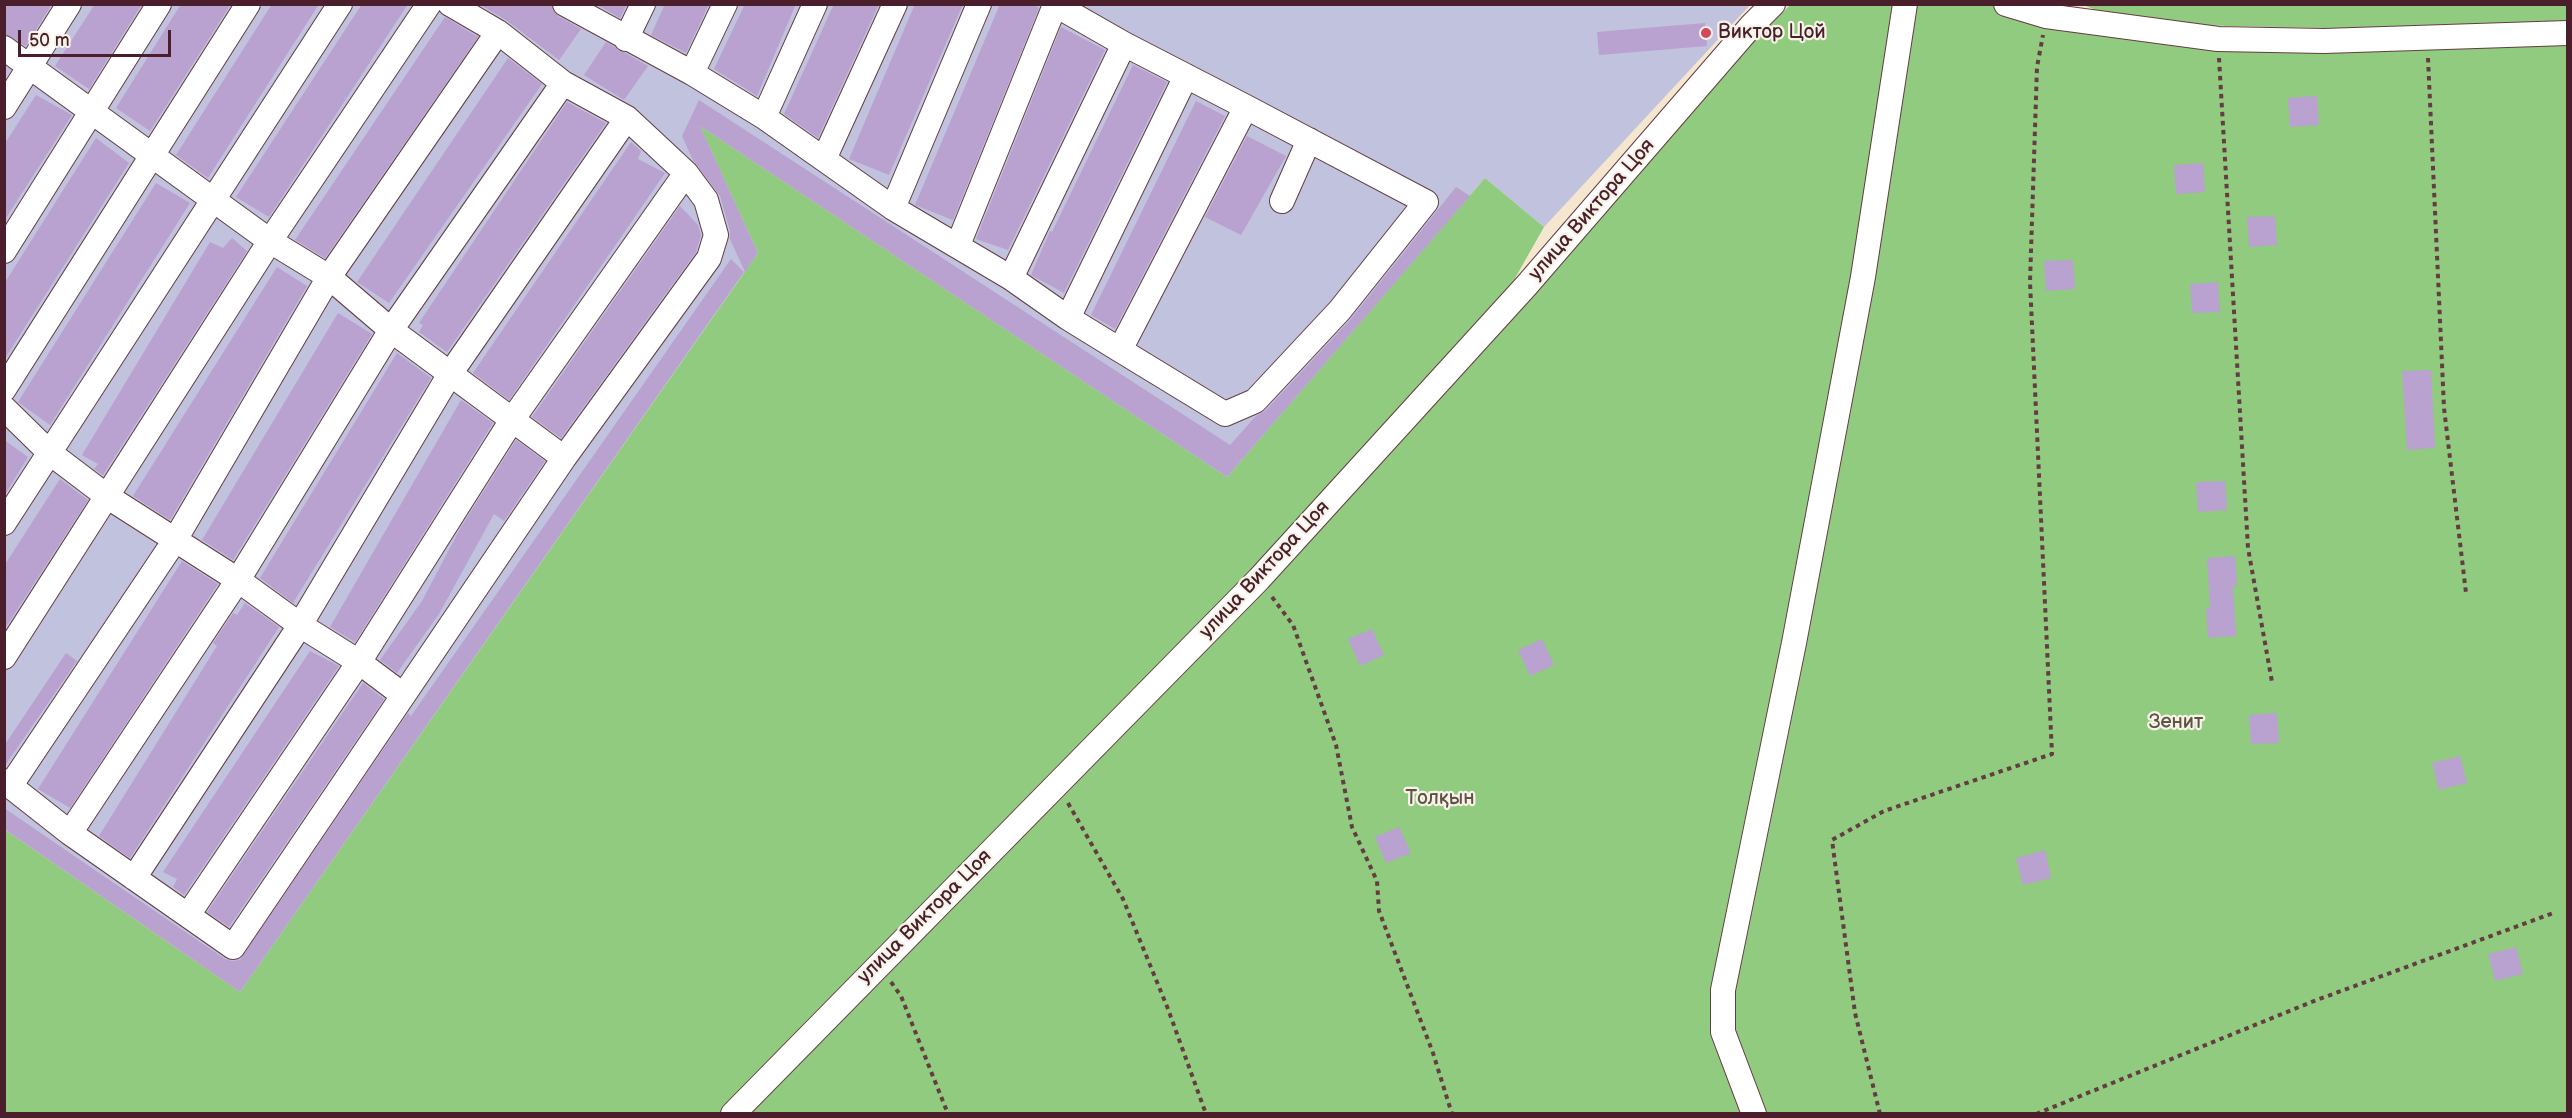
<!DOCTYPE html>
<html>
<head>
<meta charset="utf-8">
<style>
  body { margin:0 }
  #map { position:relative; width:2572px; height:1118px; overflow:hidden; background:#f4e6cf; font-family:"Balsamiq Sans",sans-serif }
  canvas { display:block }
  .frame { position:absolute; inset:0; border:6px solid #4a1f2b; pointer-events:none }
  .scale { position:absolute; left:18px; top:30px; width:153px; height:27px; box-sizing:border-box; border:3px solid #4a1f2b; border-top:0; padding-left:8px; font-size:18px; line-height:21px; white-space:nowrap; color:#4a1f2b; -webkit-text-stroke:4px #f7f3e8; paint-order:stroke }
</style>
</head>
<body>
<div id="map">
<canvas width="2572" height="1118"></canvas>
<div class="frame"></div>
<div class="scale">50 m</div>
</div>
<script>
const c = document.querySelector('canvas').getContext('2d');
c.lineJoin = 'round';
function paint(path, color) { c.fillStyle = color; c.fill(path, 'evenodd'); }
const poly = rows => new Path2D(rows.map(r => 'M' + r).join(''));
function strokePath(path, color, width, dash) { c.strokeStyle = color; c.lineWidth = width; c.lineCap = dash ? 'butt' : 'round'; c.setLineDash(dash || []); c.stroke(path); }
function drawText(font, color, halo, rows, align = 'center') {
  c.font = font + ' "Balsamiq Sans",sans-serif'; c.lineWidth = 4.5; c.setLineDash([]); c.textBaseline = 'middle'; c.strokeStyle = halo; c.fillStyle = color; for (const [text, x, y, turn = 0] of rows) {
    c.save(); c.translate(x, y); c.rotate((+turn || 0) * Math.PI / 180); c.textAlign = isNaN(turn) ? turn : align; if (halo) c.strokeText(text, 0, 0); c.fillText(text, 0, 0); c.restore();
  }
}
paint(poly([
  [5,5,1750,5,1544,227,1485,178,1227,477,701,127,758,253,240,992,5,829]
]), '#c1c2dd');
paint(poly([
  [1790,5,2006,5,2046,16,2218,39,2324,41,2325,28,2183,25,2102,12,2083,5,2567,5,2567,1113,5,1113,4,829,240,992,758,253,700,126,1227,477,1485,178,1544,227,1514,280]
]), '#91cb7f');
paint(poly([
  [4,4,52,4,26,46,4,34],
  [95,4,142,4,89,89,55,66],
  [181,4,231,4,150,131,116,108],
  [272,4,319,4,208,178,176,155],
  [362,4,408,4,269,217,236,197],
  [479,4,551,4,558,16,581,29,559,60,506,20],
  [596,4,627,4,620,18],
  [665,4,709,4,686,53,651,35],
  [745,4,796,4,757,96,714,69],
  [834,4,879,4,818,138,784,114],
  [915,4,963,4,889,175,849,159],
  [1000,4,1033,4,1039,8,953,220,915,205],
  [445,17,478,37,325,258,295,240],
  [1705,23,1707,46,1599,55,1597,32],
  [1061,27,1105,50,1008,250,976,239],
  [606,42,648,66,624,100,584,75],
  [508,58,542,84,389,303,357,282],
  [1133,65,1167,82,1064,293,1031,275,1050,231,1052,232],
  [36,95,72,115,4,221,4,145],
  [2317,96,2319,125,2290,127,2288,98],
  [699,100,1230,445,1255,417,1265,411,1350,320,1456,187,1470,196,1227,477,700,126,758,253,745,272,730,239,730,231,720,196,693,160,682,136],
  [1196,101,1225,116,1115,329,1091,315],
  [567,102,606,123,447,352,419,332,423,325,419,323],
  [1247,136,1286,156,1241,235,1205,217],
  [96,138,129,163,4,360,4,284],
  [631,142,641,151,638,159,665,173,509,400,473,373],
  [2203,163,2205,192,2176,194,2174,165],
  [156,183,190,203,50,425,18,402],
  [680,206,698,225,701,235,696,252,561,438,532,417],
  [2275,216,2277,245,2249,247,2247,217],
  [232,238,247,251,103,475,94,469,98,464,82,455,210,242,223,248],
  [731,259,744,272,240,992,4,829,4,808,225,959,232,961,240,960,408,713,411,716],
  [2073,260,2075,289,2046,291,2044,261],
  [277,267,307,286,170,520,133,496],
  [2218,282,2220,312,2192,313,2190,284],
  [338,313,372,334,233,560,202,540],
  [397,353,431,378,293,603,260,578],
  [2431,370,2435,448,2407,450,2402,371],
  [461,400,493,423,355,642,330,627],
  [4,440,28,457,4,496],
  [516,440,545,461,504,521,494,514,439,614,397,673,380,660,422,601,461,527],
  [60,479,88,500,4,630,4,566],
  [2225,481,2227,510,2198,512,2196,482],
  [2235,556,2237,586,2233,586,2236,636,2208,638,2206,609,2210,608,2207,558],
  [182,561,218,584,70,808,38,789],
  [245,603,279,627,130,858,99,836,217,646,213,643,233,613,237,615],
  [1372,629,1384,655,1360,666,1348,639],
  [1542,639,1554,665,1530,676,1518,650],
  [310,651,339,666,184,895,173,887,177,879,163,872],
  [66,653,77,661,4,767,4,746],
  [363,683,384,699,229,927,207,912],
  [2277,713,2279,743,2251,744,2249,715],
  [2460,756,2467,783,2439,790,2432,763],
  [1399,827,1411,853,1386,863,1375,837],
  [2045,850,2051,878,2023,885,2016,858],
  [2516,947,2523,974,2495,981,2488,954]
]), '#b9a1d0');
const minor = poly([
  [565,4,692,73,764,117,893,208,1011,278,1068,318,1186,76],
  [1054,4,1124,44,1246,107,1426,202,1340,310,1255,401,1225,414,1120,350,1246,107],
  [2006,4,2046,16,2218,39,2324,41,2568,33],
  [626,39,643,4],
  [4,48,270,241,329,277,391,330,564,458,709,258,716,235,706,200,686,173,627,118,563,83,498,32,450,4],
  [692,73,725,4],
  [4,107,69,4],
  [764,117,815,4],
  [824,159,895,4],
  [1282,201,1309,140],
  [893,208,979,4],
  [958,245,1055,5],
  [4,251,159,4],
  [1011,278,1124,44],
  [1068,318,1120,350],
  [4,389,248,4],
  [4,408,50,453,108,497,238,580,300,625,359,662,403,695],
  [4,523,340,4],
  [4,657,270,241,429,4],
  [4,781,70,833,233,947,564,458],
  [11,785,175,540,329,277,498,32],
  [70,833,238,580,391,330,563,83],
  [134,878,297,630,450,374,627,118],
  [188,915,359,662,512,420,686,173],
  [733,1114,1259,579,1526,286,1751,26,1773,4],
  [1754,1114,1723,1032,1723,990,1794,643,1863,277,1905,4]
]);
strokePath(minor, '#643d44', 26);
strokePath(poly([
  [2219,58,2248,548,2272,682],
  [2428,58,2444,408,2466,593],
  [1272,597,1293,625,1336,745,1352,827,1377,881,1379,911,1433,1053,1452,1114],
  [1068,803,1123,899,1168,1009,1206,1114],
  [891,982,901,996,948,1114],
  [1880,1114,1855,1013,1832,840,1884,811,2052,754,2030,282,2037,67,2043,35],
  [2036,1114,2314,1001,2556,912]
]), '#643d44', 4, [4.5, 4.5]);
strokePath(minor, '#fff', 24);
for (const [x, y, r, color] of [
  [1706,33,6,"#d1495b"]
]) { const dot = new Path2D(); dot.arc(x, y, r, 0, 2 * Math.PI); c.fillStyle = color; c.fill(dot); strokePath(dot, '#f7f3e8', 2); }
drawText('20px', '#4a1f2b', '#f7f3e8', [
  ["Виктор Цой",1718,33]
], 'left');
drawText('20px', '#4a1f2b', '#f7f3e8', [
  ["улица Виктора Цоя",1592,210,-49],
  ["улица Виктора Цоя",1265,570,-47],
  ["улица Виктора Цоя",925,917,-45]
]);
drawText('20px', '#5f5344', '#f7f3e8', [
  ["Зенит",2176,723],
  ["Толқын",1440,799]
]);
</script>
</body>
</html>
